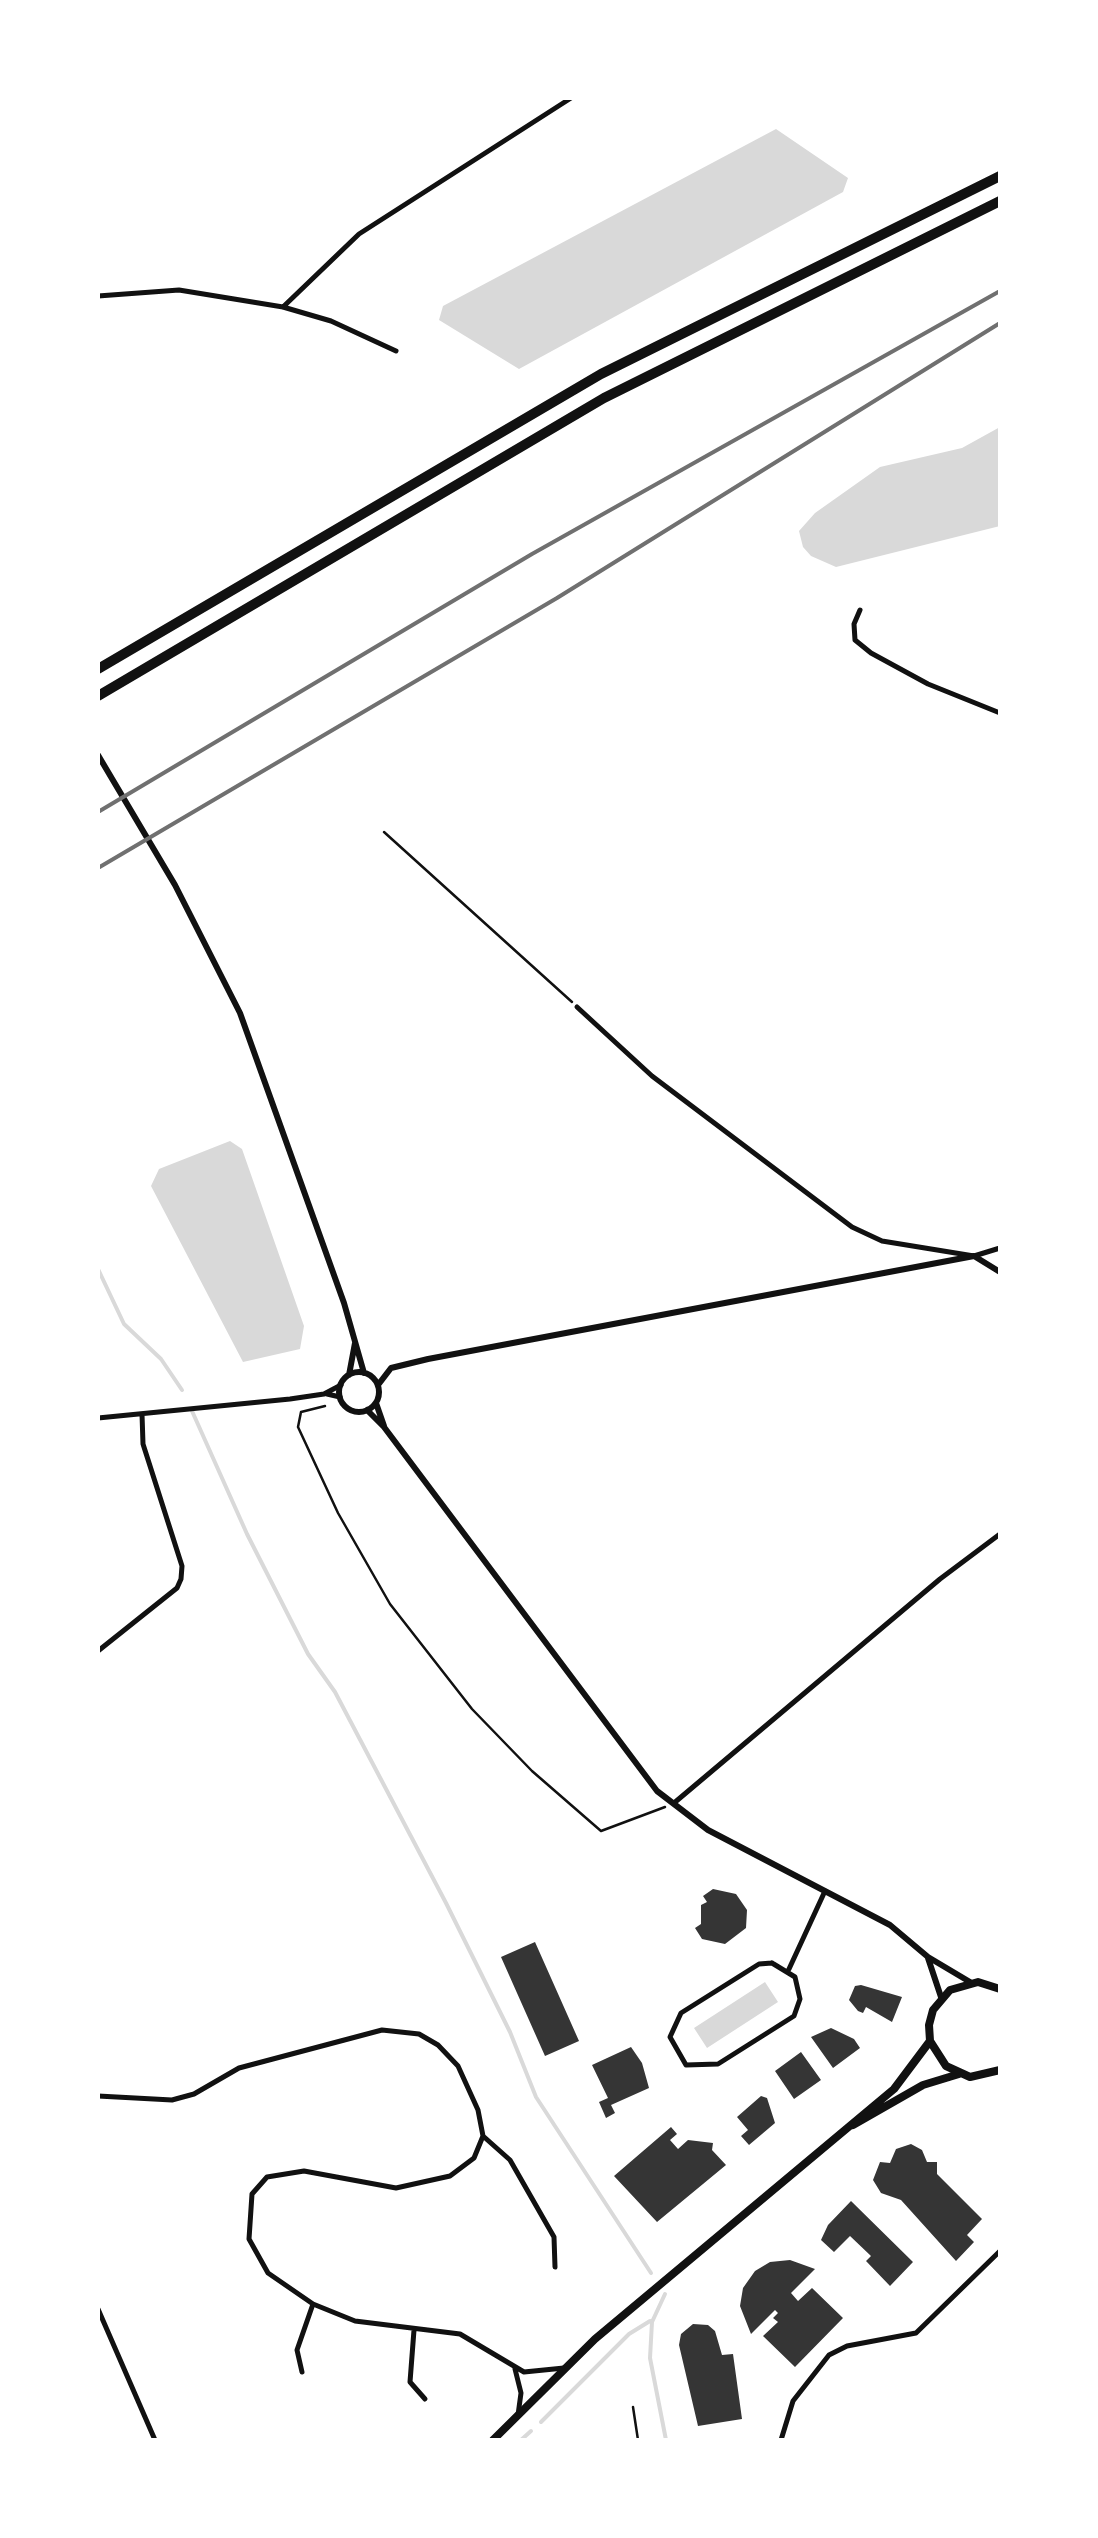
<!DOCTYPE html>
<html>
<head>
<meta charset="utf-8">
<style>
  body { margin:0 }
  #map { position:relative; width:1098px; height:2538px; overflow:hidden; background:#fff; font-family:Karla,sans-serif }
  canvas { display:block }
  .frame { position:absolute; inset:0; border:100px solid #fff; pointer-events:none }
</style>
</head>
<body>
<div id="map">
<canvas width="1098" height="2538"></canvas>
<div class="frame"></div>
</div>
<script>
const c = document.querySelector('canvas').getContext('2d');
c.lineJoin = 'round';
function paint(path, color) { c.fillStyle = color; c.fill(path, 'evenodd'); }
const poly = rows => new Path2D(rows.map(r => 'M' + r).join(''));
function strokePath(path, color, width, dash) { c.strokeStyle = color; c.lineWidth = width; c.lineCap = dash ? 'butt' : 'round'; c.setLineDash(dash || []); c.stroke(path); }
paint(poly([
  [776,129,848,178,843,192,519,369,439,320,443,306],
  [1000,427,1000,526,836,567,811,556,803,547,799,531,815,513,880,467,962,448],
  [230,1141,242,1149,304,1326,300,1349,243,1362,151,1186,159,1169],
  [765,1982,778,2002,707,2048,694,2028]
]), '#d9d9d9');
strokePath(poly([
  [98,1269,124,1324,161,1359,182,1390],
  [192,1411,247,1534,308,1654,335,1692,446,1903,510,2032,536,2097,651,2273],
  [665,2294,652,2322,650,2358,666,2440],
  [541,2422,629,2334,650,2321],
  [521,2440,531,2431]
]), '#d9d9d9', 4);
paint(poly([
  [713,1889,736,1894,747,1910,746,1928,725,1944,702,1939,695,1928,701,1924,701,1905,707,1902,703,1896],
  [535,1942,579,2041,545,2056,501,1957],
  [861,1985,902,1997,892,2022,866,2007,863,2013,858,2011,849,2000,855,1986],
  [831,2028,854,2039,860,2048,833,2068,811,2037],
  [631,2047,642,2063,649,2088,611,2105,615,2113,606,2118,599,2102,608,2098,592,2065],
  [801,2052,821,2080,794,2099,775,2071],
  [761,2096,767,2098,775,2123,749,2145,741,2136,748,2130,737,2117],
  [671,2127,677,2134,670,2140,678,2149,688,2140,713,2143,712,2150,726,2165,657,2222,614,2176],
  [911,2144,922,2150,927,2162,937,2162,937,2174,982,2219,967,2235,974,2242,956,2261,901,2200,881,2193,873,2180,880,2162,890,2163,896,2149],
  [851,2201,913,2262,890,2286,866,2261,871,2256,850,2236,834,2252,821,2240,828,2225],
  [790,2260,815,2269,791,2293,798,2301,812,2288,843,2318,795,2367,763,2336,778,2322,773,2318,778,2313,775,2310,751,2334,740,2306,743,2288,755,2271,770,2262],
  [693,2324,708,2325,715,2331,722,2355,733,2354,742,2419,698,2426,679,2345,681,2334]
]), '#353535');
strokePath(poly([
  [384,832,572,1002],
  [325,1406,301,1412,298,1427,338,1513,390,1604,472,1709,532,1771,601,1831,665,1807]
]), '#111', 2.5);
strokePath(poly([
  [633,2407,638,2440]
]), '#111', 2.5);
strokePath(poly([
  [98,296,179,290,283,307,331,321,396,351],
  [283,307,359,234,571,98],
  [860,610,854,624,855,640,871,653,928,684,1000,713],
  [577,1007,652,1076,852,1227,882,1241,974,1256,1000,1248],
  [327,1394,340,1397],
  [98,1418,290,1399,324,1394,341,1385],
  [98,1651,177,1588,181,1579,182,1566,143,1444,142,1414],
  [674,1803,940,1579,1000,1534],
  [772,1963,795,1977,800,1999,794,2016,718,2064,686,2065,670,2037,681,2013,759,1964,772,1963],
  [789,1969,825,1891],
  [98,2096,172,2100,194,2094,239,2068,382,2030,419,2034,438,2045,458,2066,478,2110,483,2136,474,2158,450,2176,396,2188,304,2171,267,2177,252,2194,249,2239,268,2273,313,2304,355,2321,460,2334,524,2372,564,2368],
  [483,2136,510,2160,554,2237,555,2267],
  [98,2309,155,2440],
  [414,2330,410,2382,425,2399],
  [515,2369,521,2393,518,2415],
  [302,2372,297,2350,313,2304],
  [781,2440,793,2401,829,2355,847,2346,916,2333,1000,2251]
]), '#111', 5);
strokePath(poly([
  [98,755,175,885,240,1013,344,1303,364,1373],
  '339 1392a20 20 0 1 1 40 0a20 20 0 1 1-40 0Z',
  [349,1375,355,1343],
  [378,1385,391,1368,428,1359,974,1256,1000,1272],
  [376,1403,384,1426],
  [367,1410,384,1427,657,1791,708,1830,890,1925,928,1957,970,1982],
  [928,1958,941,1997]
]), '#111', 6);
strokePath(poly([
  [1000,1989,978,1982,950,1990,933,2010,929,2025,930,2041,946,2066,970,2077,1000,2070],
  [853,2125,923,2085,959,2074],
  [493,2440,595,2339,894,2089,930,2041]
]), '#111', 8);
strokePath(poly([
  [98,669,601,374,1000,176],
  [98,696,604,398,1000,201]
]), '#111', 10);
strokePath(poly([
  [98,812,532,554,1000,291],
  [98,868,557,598,1000,323]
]), '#707070', 4);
</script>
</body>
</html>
